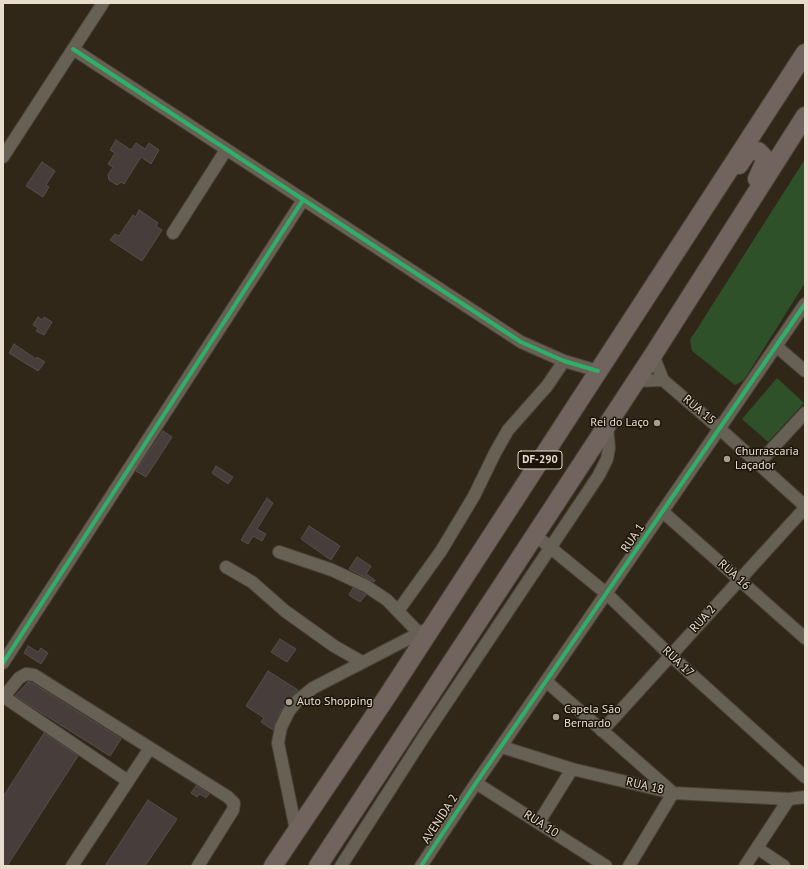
<!DOCTYPE html>
<html>
<head>
<meta charset="utf-8">
<style>
  body { margin:0 }
  #map { position:relative; width:808px; height:869px; overflow:hidden; background:#302718; font-family:"PT Sans",sans-serif }
  canvas { display:block }
  .frame { position:absolute; inset:0; border:4px solid #e8dccd; pointer-events:none }
</style>
</head>
<body>
<div id="map">
<canvas width="808" height="869"></canvas>
<div class="frame"></div>
</div>
<script>
const c = document.querySelector('canvas').getContext('2d');
c.lineJoin = 'round';
function paint(path, color) { c.fillStyle = color; c.fill(path, 'evenodd'); }
const poly = rows => new Path2D(rows.map(r => 'M' + r).join(''));
function strokePath(path, color, width, dash) { c.strokeStyle = color; c.lineWidth = width; c.lineCap = dash ? 'butt' : 'round'; c.setLineDash(dash || []); c.stroke(path); }
function drawText(font, color, halo, rows, align = 'center') {
  c.font = font + ' "PT Sans",sans-serif'; c.lineWidth = 3; c.setLineDash([]); c.textBaseline = 'middle'; c.strokeStyle = halo; c.fillStyle = color; for (const [text, x, y, turn = 0] of rows) {
    c.save(); c.translate(x, y); c.rotate((+turn || 0) * Math.PI / 180); c.textAlign = isNaN(turn) ? turn : align; if (halo) c.strokeText(text, 0, 0); c.fillText(text, 0, 0); c.restore();
  }
}
paint(poly([
  [805,159,805,283,744,380,735,385,692,351,690,340],
  [777,378,804,403,768,442,742,419]
]), '#2e512a');
const building = poly([
  [116,140,131,150,136,143,145,149,149,143,159,150,151,164,141,157,124,184,121,182,117,185,109,180,108,175,113,167,108,164,115,153,110,150,116,140],
  [42,162,55,171,46,185,49,187,43,197,26,186,42,162],
  [139,210,158,223,156,226,162,230,142,261,110,240,115,234,119,236,133,215,136,217,139,210],
  [38,317,42,320,44,317,52,322,44,335,36,331,38,328,33,325,38,317],
  [14,344,36,359,37,357,45,362,38,371,9,353,14,344],
  [163,431,172,437,146,477,136,471,163,431],
  [216,466,233,477,228,484,212,473,216,466],
  [267,498,273,503,257,529,266,534,262,541,253,536,248,544,241,540,267,498],
  [309,526,340,546,331,560,301,539,309,526],
  [357,557,371,566,366,574,375,580,374,582,349,569,357,557],
  [353,588,366,595,360,602,349,595,353,588],
  [280,639,296,649,287,662,271,652,280,639],
  [28,646,38,652,41,648,48,653,41,664,24,653,28,646],
  [268,671,298,690,282,708,273,730,261,722,264,718,246,706,268,671],
  [28,682,34,684,121,739,110,756,15,696,28,682],
  [44,733,78,756,7,866,3,866,3,797,44,733],
  [196,786,209,794,206,798,200,794,197,797,191,793,196,786],
  [148,800,177,819,145,866,105,866,148,800]
]);
paint(building, '#473e3c');
strokePath(building, '#574e4c', 1);
const minor = poly([
  [73,49,521,342,564,361,598,371],
  [3,157,103,3],
  [173,233,226,150],
  [776,346,805,371],
  [663,380,720,429,805,506],
  [635,381,663,380,653,355],
  [759,463,805,413],
  [663,512,805,638],
  [535,535,607,594,670,655,805,777],
  [279,552,332,570,366,586,387,600,419,633],
  [226,567,252,582,285,611,334,646,362,662],
  [398,611,441,551,474,496,495,453,508,430,547,386,564,361],
  [3,663,303,200],
  [547,682,671,791],
  [4,697,128,781],
  [3,698,19,678,26,674,34,675,228,797,234,803,233,810,198,866],
  [602,731,805,508],
  [502,747,572,769,673,793,789,799,805,797],
  [476,783,606,866],
  [539,822,572,769],
  [296,830,278,743,281,727,289,711,298,700,313,688,429,628],
  [757,848,784,866],
  [72,866,150,748],
  [341,866,423,738,599,475,607,459,609,448,607,425],
  [421,866,476,783,805,304],
  [629,866,673,793],
  [745,866,789,799]
]);
const highway = poly([
  [739,165,747,153,751,151,758,151,763,156,765,161,757,179],
  [273,866,388,695,805,53],
  [318,866,653,355,805,116]
]);
strokePath(minor, '#4a4237', 14);
strokePath(highway, '#4a4237', 20);
strokePath(minor, '#676055', 12);
strokePath(highway, '#71645e', 18);
strokePath(poly([
  [73,49,521,342,564,361,598,371],
  [3,663,303,200],
  [421,866,476,783,805,304]
]), '#2db169', 4);
for (const [x, y, r, color] of [
  [657,423,4,"#a89d8e"],
  [727,459,4,"#a89d8e"],
  [289,702,4,"#a89d8e"],
  [556,717,4,"#a89d8e"]
]) { const dot = new Path2D(); dot.arc(x, y, r, 0, 2 * Math.PI); c.fillStyle = color; c.fill(dot); strokePath(dot, '#1c1409', 1.5); }
for (const [x, y, w] of [
  [540,460,44]
]) { const box = new Path2D(); box.roundRect(x - w / 2, y - 9, w, 18, 3); c.fillStyle = '#1c1409'; c.fill(box); strokePath(box, '#e8dccd', 1); }
drawText('bold 11px', '#e8dccd', null, [
  ["DF-290",540,460]
]);
drawText('12px', '#e8dccd', '#1c1409', [
  ["RUA 15",699,410,40],
  ["RUA 1",633,538,-56],
  ["RUA 16",734,575,42],
  ["RUA 2",703,619,-48],
  ["RUA 17",678,662,43],
  ["RUA 18",645,786,13],
  ["AVENIDA 2",440,819,-57],
  ["RUA 10",541,824,33]
]);
drawText('12px', '#e8dccd', '#1c1409', [
  ["Rei do Laço",649,423,"right"],
  ["Churrascaria",735,452],
  ["Laçador",735,466],
  ["Auto Shopping",297,702],
  ["Capela São",564,710],
  ["Bernardo",564,724]
], 'left');
</script>
</body>
</html>
